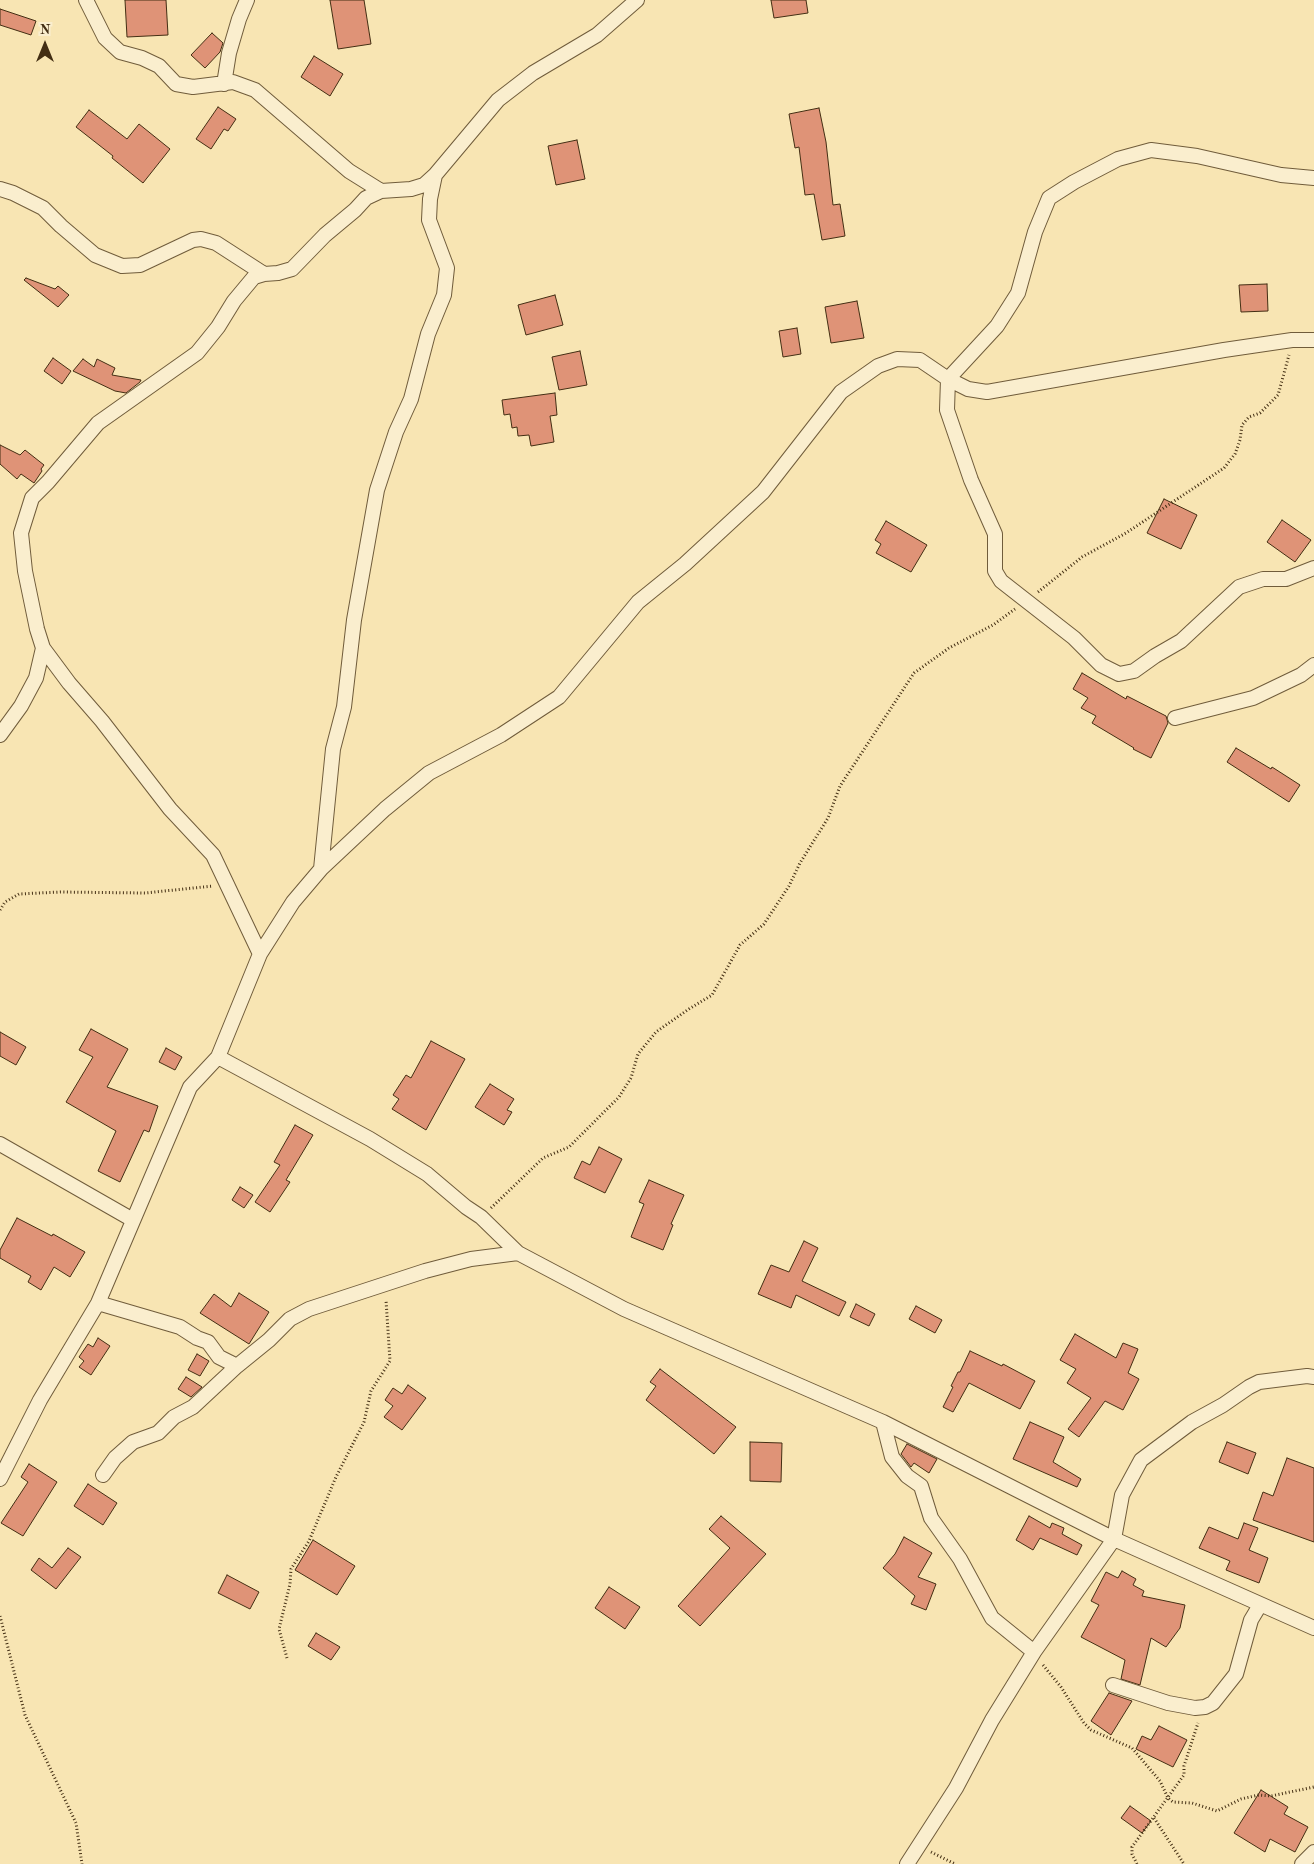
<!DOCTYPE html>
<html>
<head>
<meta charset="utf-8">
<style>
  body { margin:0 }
  #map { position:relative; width:1314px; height:1864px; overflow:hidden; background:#f8e5b3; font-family:"Old Standard TT",serif }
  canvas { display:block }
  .north { position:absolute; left:20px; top:20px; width:50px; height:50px; -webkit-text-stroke:4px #faeece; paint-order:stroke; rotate:0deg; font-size:14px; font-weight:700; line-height:20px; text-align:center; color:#432e13 }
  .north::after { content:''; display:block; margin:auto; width:18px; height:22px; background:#432e13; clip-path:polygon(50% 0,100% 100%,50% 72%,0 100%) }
</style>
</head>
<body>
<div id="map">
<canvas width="1314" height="1864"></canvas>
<div class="north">N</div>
</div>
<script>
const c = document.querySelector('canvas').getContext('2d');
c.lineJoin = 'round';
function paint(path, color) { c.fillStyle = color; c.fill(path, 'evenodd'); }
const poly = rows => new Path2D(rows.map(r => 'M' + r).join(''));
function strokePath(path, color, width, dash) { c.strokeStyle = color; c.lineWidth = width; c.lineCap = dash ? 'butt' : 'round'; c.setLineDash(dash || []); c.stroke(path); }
const building = poly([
  [125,0,166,0,168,35,127,37,125,0],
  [330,0,364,0,371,44,338,49,330,0],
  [771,0,806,0,808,13,774,18,771,0],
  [0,9,36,21,31,35,0,25,0,9],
  [212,33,223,43,220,52,205,68,191,55,212,33],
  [314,56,343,74,330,96,301,77,314,56],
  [218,107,236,119,228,131,224,129,211,149,196,139,218,107],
  [819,108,826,142,833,205,840,204,845,236,822,240,814,194,805,195,799,147,795,148,789,114,819,108],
  [89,110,127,139,139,124,170,149,143,183,112,158,113,156,76,127,89,110],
  [577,140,585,179,556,185,548,146,577,140],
  [26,278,55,289,58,286,69,295,58,307,24,280,26,278],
  [1267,284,1268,311,1241,312,1239,285,1267,284],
  [555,295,563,325,526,335,518,305,555,295],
  [857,301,864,338,831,343,825,307,857,301],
  [797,328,801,354,783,357,779,331,797,328],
  [580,351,587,385,559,390,552,357,580,351],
  [53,358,71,371,62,384,44,371,53,358],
  [83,359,94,367,97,359,115,368,112,375,141,380,140,382,126,393,115,391,73,371,83,359],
  [555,393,557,415,550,416,554,442,531,446,529,435,518,436,517,427,512,428,510,414,504,415,502,400,555,393],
  [0,445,20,455,25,450,44,465,41,469,42,471,34,483,21,474,17,479,0,464,0,445],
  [1164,499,1197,515,1181,549,1147,533,1164,499],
  [1282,520,1311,540,1295,562,1267,542,1282,520],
  [886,521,927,545,911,572,876,553,881,544,875,540,886,521],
  [1082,673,1126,699,1127,696,1166,716,1168,723,1151,758,1133,749,1134,748,1092,723,1096,716,1081,708,1088,698,1073,689,1082,673],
  [1236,748,1271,769,1272,767,1300,785,1289,802,1227,762,1236,748],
  [91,1029,128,1049,107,1087,158,1106,149,1132,144,1130,120,1182,98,1171,116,1131,66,1102,93,1057,79,1050,91,1029],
  [0,1032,26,1047,16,1065,0,1056,0,1032],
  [431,1041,465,1059,426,1130,392,1109,399,1099,393,1095,406,1075,411,1078,431,1041],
  [166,1048,182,1057,175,1070,159,1062,166,1048],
  [490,1084,514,1099,507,1110,512,1112,504,1125,475,1107,490,1084],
  [295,1125,313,1135,286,1180,290,1182,270,1212,255,1202,280,1165,274,1162,295,1125],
  [599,1147,622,1159,605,1193,574,1178,582,1161,590,1165,599,1147],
  [649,1180,684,1195,671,1224,673,1225,663,1250,631,1237,644,1204,639,1202,649,1180],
  [240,1187,253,1195,244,1208,232,1200,240,1187],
  [17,1218,52,1236,53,1234,85,1252,70,1277,54,1267,41,1290,28,1282,31,1276,0,1258,0,1250,17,1218],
  [804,1241,818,1248,802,1281,846,1302,839,1316,796,1295,791,1308,758,1294,771,1265,789,1272,804,1241],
  [239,1293,269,1312,249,1344,200,1313,214,1294,231,1307,239,1293],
  [856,1304,875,1314,869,1326,850,1317,856,1304],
  [916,1306,942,1320,935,1333,909,1319,916,1306],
  [1075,1334,1116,1358,1123,1343,1138,1349,1128,1373,1139,1379,1123,1410,1105,1401,1079,1437,1068,1429,1091,1398,1067,1383,1076,1369,1060,1360,1075,1334],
  [98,1338,110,1346,91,1375,79,1367,84,1361,79,1357,88,1344,93,1347,98,1338],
  [970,1351,1002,1366,1003,1364,1035,1381,1020,1409,969,1383,953,1412,943,1407,953,1387,951,1386,958,1372,960,1372,970,1351],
  [197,1354,209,1361,200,1376,188,1370,197,1354],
  [660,1369,736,1427,714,1454,646,1400,656,1386,650,1382,660,1369],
  [186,1377,202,1387,191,1397,178,1389,186,1377],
  [408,1385,426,1398,402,1430,384,1417,393,1406,385,1400,393,1388,402,1394,408,1385],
  [1030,1422,1064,1437,1053,1462,1081,1479,1077,1487,1013,1459,1030,1422],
  [750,1442,782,1443,781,1482,750,1481,750,1442],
  [1227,1442,1256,1453,1248,1474,1219,1462,1227,1442],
  [907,1444,937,1459,929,1473,914,1463,911,1467,901,1454,907,1444],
  [1287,1458,1314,1468,1314,1542,1253,1520,1263,1492,1273,1496,1287,1458],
  [29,1464,57,1482,23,1536,1,1523,28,1482,21,1477,29,1464],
  [88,1484,117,1503,103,1525,74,1506,88,1484],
  [721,1516,766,1554,700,1626,678,1606,730,1548,709,1529,721,1516],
  [1029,1516,1050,1528,1052,1523,1064,1528,1062,1534,1082,1545,1077,1555,1040,1538,1033,1550,1016,1540,1029,1516],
  [1244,1523,1258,1528,1249,1550,1268,1558,1259,1583,1226,1570,1230,1561,1199,1548,1209,1527,1238,1539,1244,1523],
  [904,1537,932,1553,918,1577,936,1584,926,1610,911,1604,915,1596,883,1568,895,1554,904,1537],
  [313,1540,355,1566,337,1595,295,1570,313,1540],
  [68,1548,81,1557,56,1589,31,1570,39,1558,52,1568,68,1548],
  [1122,1571,1136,1579,1133,1585,1144,1591,1142,1596,1185,1605,1180,1628,1166,1647,1151,1638,1140,1685,1121,1679,1125,1660,1081,1637,1099,1605,1091,1601,1106,1572,1118,1578,1122,1571],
  [227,1575,259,1592,250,1609,218,1593,227,1575],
  [609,1587,640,1607,625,1629,595,1608,609,1587],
  [316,1633,340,1647,331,1660,308,1646,316,1633],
  [1109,1693,1132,1701,1111,1735,1091,1721,1109,1693],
  [1159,1726,1187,1740,1173,1767,1136,1749,1142,1736,1151,1740,1159,1726],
  [1261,1790,1288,1807,1284,1814,1308,1827,1295,1852,1270,1839,1265,1852,1234,1833,1261,1790],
  [1130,1806,1151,1821,1142,1833,1121,1818,1130,1806]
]);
paint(building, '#df9377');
strokePath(building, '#432e13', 1);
const minor = poly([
  [86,0,105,38,120,52,142,58,159,66,176,84,193,87,233,82,255,90,349,171,381,191],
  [224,84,229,53,239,19,247,0],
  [1314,178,1281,175,1197,156,1151,150,1118,159,1074,182,1049,198,1035,232,1018,293,997,326,948,379,947,410,971,480,995,534,995,571,1001,581,1074,638,1101,665,1119,674,1134,671,1155,656,1181,641,1239,587,1263,579,1286,579,1314,568],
  [0,189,13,193,43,208,61,226,95,255,122,266,140,265,193,240,201,239,216,243,264,274,278,273,292,269,325,235,355,210,366,198,381,191,411,189,424,185,435,175,498,100,533,73,597,35,637,0],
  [1175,718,1253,698,1301,675,1314,665],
  [0,735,21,706,36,678,43,648],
  [321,869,333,749,344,707,354,620,377,490,396,432,411,399,428,334,444,295,447,268,429,220,430,199,435,175],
  [260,954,213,855,170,809,102,721,69,683,43,648,37,629,25,571,21,533,32,498,48,482,98,423,197,353,218,327,234,301,254,277,264,274],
  [218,1057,370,1139,427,1174,466,1207,481,1217,518,1253,624,1309,883,1422,1114,1539,1314,1628],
  [0,1144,133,1220],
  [98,1303,180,1327,197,1338,208,1342,219,1357,237,1366],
  [883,1422,892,1457,907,1476,921,1486,931,1518,960,1559,992,1618,1034,1652],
  [103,1475,115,1458,133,1442,158,1433,174,1417,193,1407,237,1366,269,1340,290,1319,309,1309,425,1271,471,1259,518,1253],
  [0,1479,40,1400,98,1303,190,1087,218,1057,260,954,293,902,321,869,385,809,429,773,501,735,559,697,638,602,685,564,763,492,841,392,878,366,897,359,920,360,948,379,968,389,987,392,1224,350,1292,340,1314,340],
  [1113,1685,1168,1703,1195,1708,1205,1707,1213,1703,1236,1674,1251,1620,1260,1605],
  [907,1864,956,1788,992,1720,1034,1652,1114,1539,1122,1495,1141,1460,1192,1422,1223,1405,1249,1387,1259,1382,1307,1376,1314,1377],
  [1302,1864,1314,1852]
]);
strokePath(minor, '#705c3b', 16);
strokePath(poly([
  [1038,592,1082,557,1126,533,1224,468,1235,454,1240,440,1242,425,1249,417,1260,413,1278,395,1289,355],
  [0,910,5,902,19,894,60,892,145,893,213,886],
  [491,1208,543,1158,569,1147,619,1097,631,1078,638,1054,656,1032,689,1009,712,995,740,945,764,924,789,886,800,863,828,818,840,786,914,673,949,648,993,625,1015,609],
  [0,1616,25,1715,76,1823,82,1864],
  [287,1658,279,1629,290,1584,291,1569,309,1541,336,1477,364,1422,371,1391,390,1361,386,1300],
  [1043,1665,1061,1687,1084,1723,1091,1730,1132,1748,1160,1781,1168,1798,1173,1802,1192,1803,1217,1811,1241,1799,1259,1795,1271,1796,1314,1787],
  [1154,1818,1184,1864],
  [931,1852,955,1864],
  [1137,1864,1132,1854,1132,1847,1184,1775,1184,1766,1198,1723]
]), '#432e13', 3, [1, 2.5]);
strokePath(minor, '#faeece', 14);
</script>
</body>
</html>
